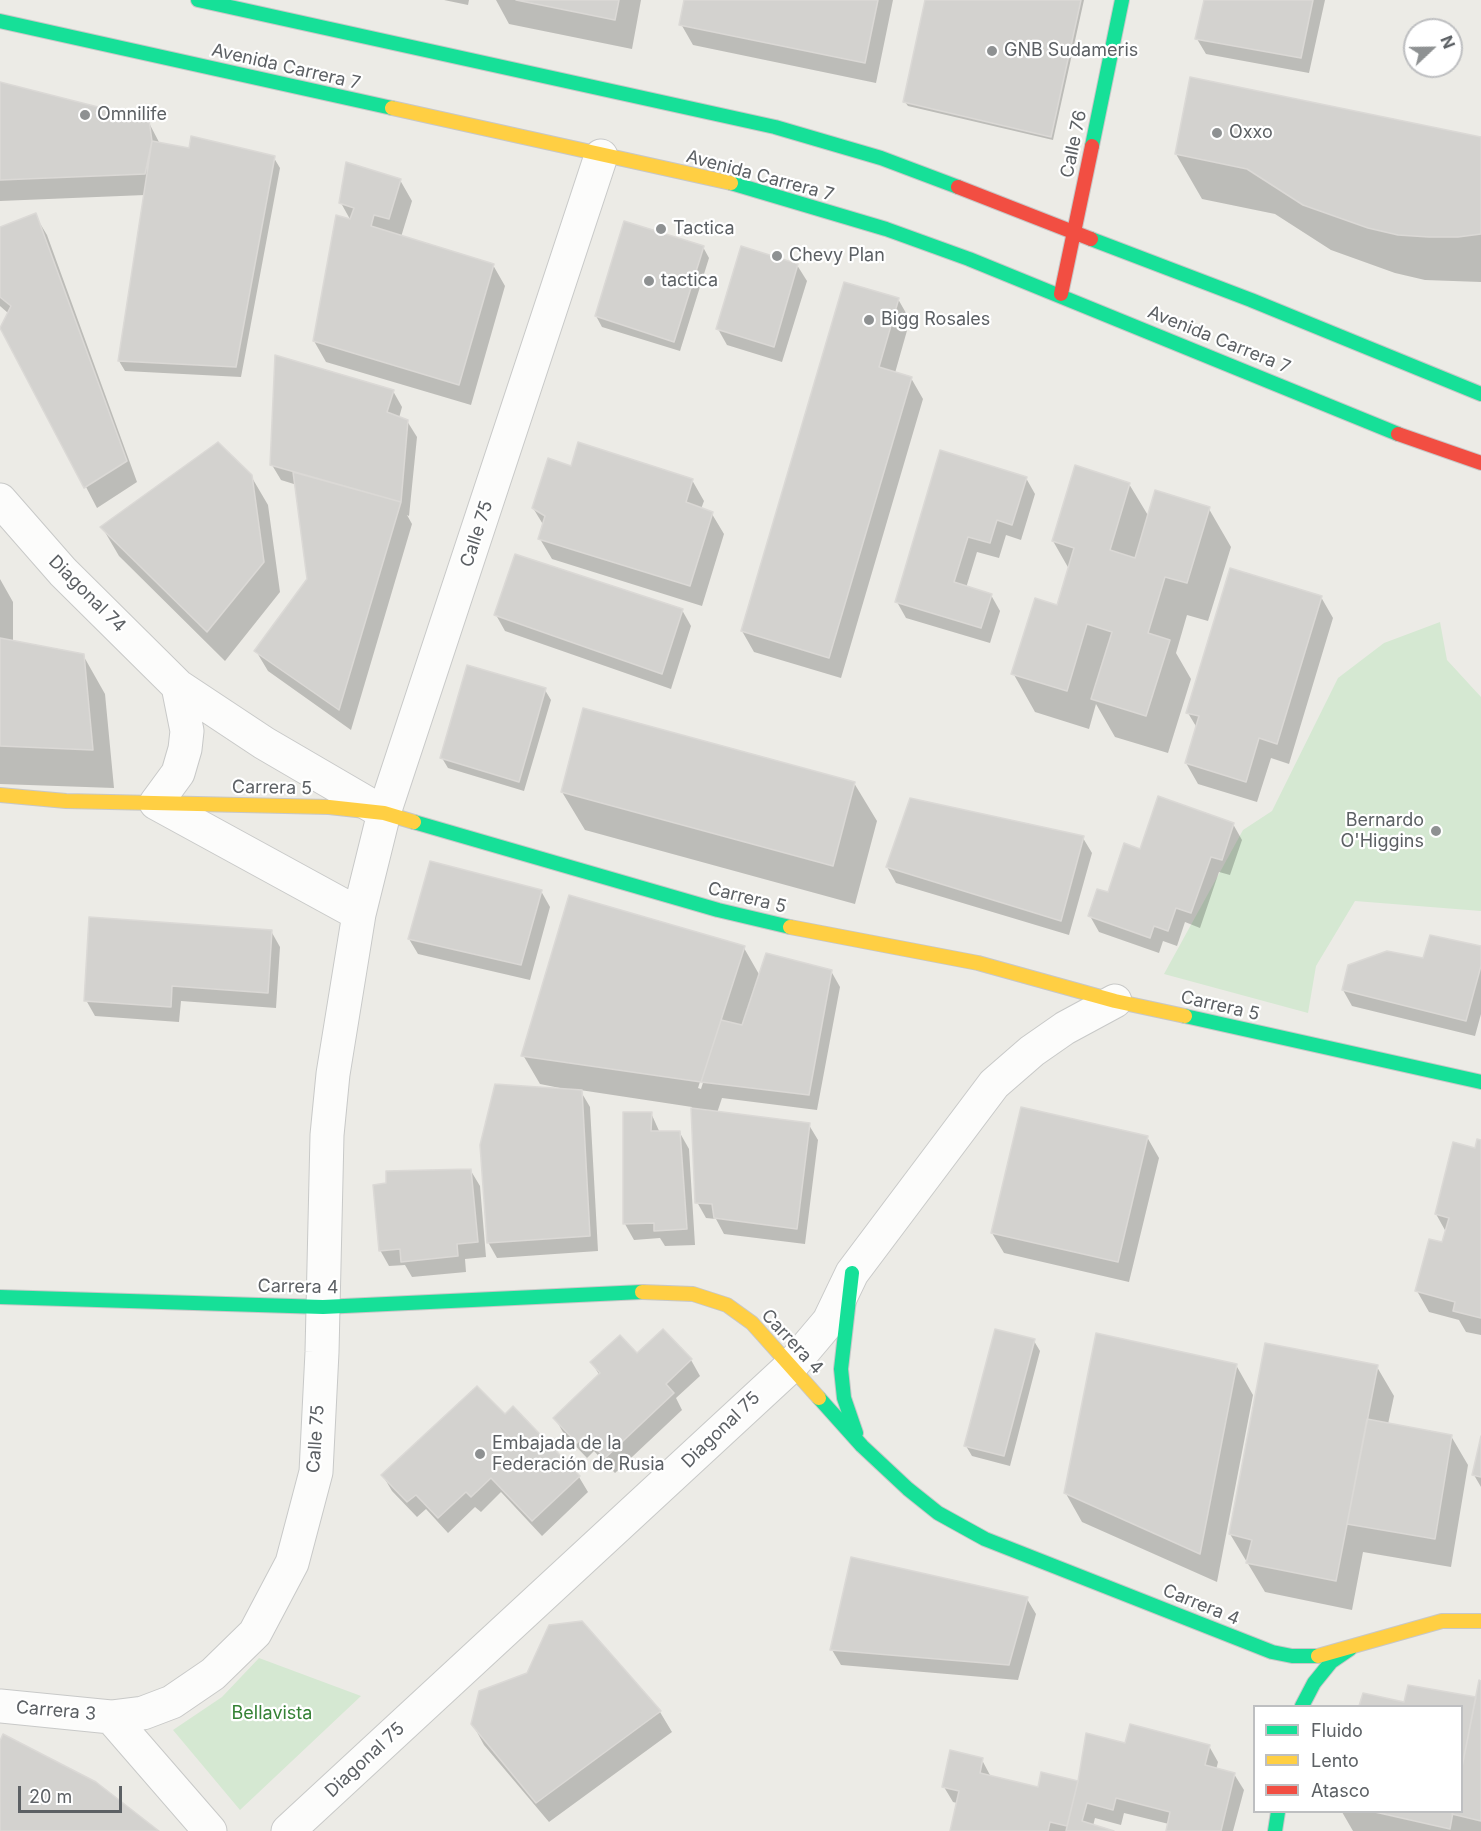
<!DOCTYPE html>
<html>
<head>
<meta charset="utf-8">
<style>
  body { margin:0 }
  #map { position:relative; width:1481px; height:1831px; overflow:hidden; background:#ecebe6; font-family:Inter,sans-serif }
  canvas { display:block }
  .legend { position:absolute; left:1253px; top:1705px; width:210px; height:108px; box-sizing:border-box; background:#fff; border:2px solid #bebfc1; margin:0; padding:8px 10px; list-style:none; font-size:18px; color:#5c6064 }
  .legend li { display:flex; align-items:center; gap:12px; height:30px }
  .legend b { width:30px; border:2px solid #bebfc1 }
  .north { position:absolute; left:1403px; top:18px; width:60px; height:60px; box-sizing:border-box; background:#fff; border:2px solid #bebfc1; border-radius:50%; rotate:68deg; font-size:16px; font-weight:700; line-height:24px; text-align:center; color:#5c6064 }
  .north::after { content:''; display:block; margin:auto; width:21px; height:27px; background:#8e9192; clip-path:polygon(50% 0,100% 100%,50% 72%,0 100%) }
  .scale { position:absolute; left:18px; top:1786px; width:104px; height:27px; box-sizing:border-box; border:3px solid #5c6064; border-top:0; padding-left:8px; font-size:18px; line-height:21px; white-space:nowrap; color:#5c6064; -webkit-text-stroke:4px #fff; paint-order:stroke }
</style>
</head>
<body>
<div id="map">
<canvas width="1481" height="1831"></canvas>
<ul class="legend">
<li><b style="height:8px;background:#16e098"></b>Fluido</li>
<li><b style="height:8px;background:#ffcf43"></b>Lento</li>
<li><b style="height:8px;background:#f24e42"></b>Atasco</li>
</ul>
<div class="north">N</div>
<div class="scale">20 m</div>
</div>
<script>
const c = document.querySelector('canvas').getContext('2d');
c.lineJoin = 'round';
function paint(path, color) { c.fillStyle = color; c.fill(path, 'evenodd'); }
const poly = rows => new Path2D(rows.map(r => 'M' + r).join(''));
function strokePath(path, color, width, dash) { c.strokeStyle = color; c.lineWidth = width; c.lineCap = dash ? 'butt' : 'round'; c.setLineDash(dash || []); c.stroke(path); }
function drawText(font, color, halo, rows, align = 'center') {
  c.font = font + ' Inter,sans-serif'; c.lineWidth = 4.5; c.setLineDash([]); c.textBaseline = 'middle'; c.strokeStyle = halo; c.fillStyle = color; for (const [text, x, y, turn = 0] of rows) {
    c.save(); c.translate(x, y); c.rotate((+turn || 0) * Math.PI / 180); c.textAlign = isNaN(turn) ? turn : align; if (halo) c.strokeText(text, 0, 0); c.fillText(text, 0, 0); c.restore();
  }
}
paint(poly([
  [1440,622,1447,660,1481,697,1481,911,1355,901,1316,966,1308,1013,1164,974,1243,830,1272,811,1338,678,1384,643],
  [259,1658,361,1696,240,1810,173,1730,222,1697]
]), '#d5e8d2');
paint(poly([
  [444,0,469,0,468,5],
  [496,0,641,0,632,49,509,24],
  [686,0,893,0,876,83,693,45,681,24],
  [927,0,1084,0,1053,140,908,106,905,102],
  [1205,0,1325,0,1309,73,1206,54,1197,39],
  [0,84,148,121,160,144,274,158,280,168,241,377,125,371,119,361,145,195,0,201],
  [1481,139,1481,282,1425,280,1395,273,1331,250,1275,214,1202,199,1176,154],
  [400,180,412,201,401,237,493,265,505,286,471,405,326,362,314,341,351,221,341,203],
  [35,215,47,235,137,482,97,508,1,325,8,313,0,306,0,228],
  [703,247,709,258,680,351,602,327,596,316],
  [797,265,807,281,782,362,727,345,718,329],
  [898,299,910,320,895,373,911,378,923,399,841,678,754,652,742,631],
  [393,391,402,407,399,418,407,421,417,437,409,516,407,515,412,524,351,730,268,671,256,651,309,580,297,485,281,480,272,465],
  [572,468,692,480,704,501,701,509,712,514,724,534,702,606,552,559,540,539,544,526,533,508],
  [251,476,268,505,280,592,225,661,119,556,102,527],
  [1026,478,1035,494,1021,540,1006,535,999,558,977,552,966,588,991,595,1000,611,990,643,906,618,897,602],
  [1129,484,1149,517,1209,509,1231,547,1208,621,1187,615,1176,653,1191,679,1168,753,1115,737,1096,704,1089,729,1035,712,1013,673,1058,606,1069,569,1053,541],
  [0,579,13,602,13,642,83,655,105,694,114,788,0,784],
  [1321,597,1333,618,1289,764,1271,758,1257,802,1198,784,1186,763,1197,728,1188,713],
  [682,610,691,626,671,689,505,631,496,615],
  [545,690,551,700,524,791,448,768,442,758],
  [854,783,877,821,855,904,585,830,562,792],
  [1233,824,1242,840,1230,875,1219,872,1200,928,1185,922,1177,946,1163,941,1159,953,1099,932,1090,916,1141,851],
  [1083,838,1092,853,1069,935,896,883,887,867],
  [541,891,550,907,530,980,418,954,409,939],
  [271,931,280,947,276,1008,181,1001,179,1022,95,1016,86,1000],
  [1481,947,1481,1014,1475,1036,1352,1006,1343,990,1424,960],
  [744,948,760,976,831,971,840,987,817,1110,722,1098,717,1113,809,1125,818,1140,805,1244,724,1234,716,1219,706,1218,697,1202,692,1107,580,1090,590,1107,598,1251,497,1258,488,1242,560,1090,560,1088,540,1084,523,1055],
  [703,1072,706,1073,701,1089,698,1088],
  [625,1113,651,1113,660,1133,680,1133,689,1149,695,1245,665,1246,660,1238,634,1240,625,1224],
  [1147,1137,1159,1158,1129,1282,1004,1253,992,1233],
  [1481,1142,1481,1335,1466,1332,1459,1320,1429,1312,1417,1291,1443,1244,1446,1232,1436,1214],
  [471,1171,480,1186,486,1257,465,1259,466,1272,412,1277,405,1265,389,1266,380,1250],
  [1034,1341,1040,1351,1010,1466,972,1456,966,1446],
  [637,1356,691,1360,700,1376,676,1398,682,1410,615,1473,594,1451,587,1458,564,1434,555,1418,600,1376,592,1363],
  [1236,1365,1253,1395,1217,1582,1082,1522,1065,1492],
  [1377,1367,1394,1396,1388,1424,1451,1436,1468,1465,1451,1567,1363,1552,1352,1610,1265,1592,1230,1534],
  [505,1416,579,1477,588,1492,542,1536,501,1492,481,1512,475,1507,448,1533,426,1509,417,1517,392,1491,383,1476],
  [1481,1443,1481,1487,1474,1475],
  [1027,1599,1036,1614,1018,1680,841,1665,832,1650],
  [1481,1682,1481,1831,1353,1831,1342,1812,1462,1812,1462,1706,1361,1706,1364,1695,1405,1704,1477,1699],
  [660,1712,672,1732,549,1822,484,1745,472,1723],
  [1126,1745,1209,1746,1218,1762,1216,1770,1234,1774,1244,1790,1233,1831,1167,1831,1169,1824,1124,1813,1121,1825,1095,1818,1093,1826,1113,1831,951,1831,957,1803,953,1802,944,1787,982,1760,991,1777,1040,1788,1042,1774,1080,1783]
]), '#0003');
const building = poly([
  [516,0,619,0,615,20,516,0],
  [684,0,878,0,865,63,679,25,684,0],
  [925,0,1081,0,1051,137,903,102,925,0],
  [1204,0,1313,0,1301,58,1195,39,1204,0],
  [1190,77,1481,137,1481,234,1458,237,1429,237,1398,235,1368,228,1303,205,1247,169,1175,154,1190,77],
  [0,82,149,120,152,141,145,174,0,180,0,82],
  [191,136,275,156,236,367,118,361,152,141,189,148,191,136],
  [346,162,401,179,389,219,374,215,371,226,494,264,459,385,313,341,336,215,350,219,354,208,339,203,346,162],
  [36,213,127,461,84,488,0,328,11,306,0,297,0,227,36,213],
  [624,221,704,246,674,342,595,316,624,221],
  [741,246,798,264,774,347,716,329,741,246],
  [844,282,899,298,879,367,912,377,829,658,741,631,844,282],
  [275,355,394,390,387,412,408,420,401,502,270,465,275,355],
  [218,442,252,475,264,562,207,632,100,527,218,442],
  [578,442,693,479,686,502,713,512,690,586,538,539,545,516,532,508,548,458,571,466,578,442],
  [940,450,1027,477,1012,525,997,520,990,543,968,537,954,582,992,594,981,628,895,602,940,450],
  [1075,465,1130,483,1110,550,1135,558,1155,490,1210,507,1187,583,1165,577,1148,633,1170,640,1146,716,1091,699,1112,632,1087,624,1067,691,1011,674,1035,598,1057,605,1074,548,1052,541,1075,465],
  [293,472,401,502,339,710,254,651,307,579,293,472],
  [515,554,683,609,662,674,494,615,515,554],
  [1230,568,1322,596,1277,744,1259,738,1246,782,1185,763,1199,716,1186,713,1230,568],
  [0,638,84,654,93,750,0,746,0,638],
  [467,665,546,688,519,782,440,758,467,665],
  [583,708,855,782,833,866,561,792,583,708],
  [1158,796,1234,823,1222,860,1211,857,1191,913,1176,908,1168,931,1154,926,1150,938,1088,916,1097,889,1108,892,1124,843,1140,849,1158,796],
  [910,798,1084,836,1061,921,886,867,910,798],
  [430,861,542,890,521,965,408,939,430,861],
  [569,895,745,946,701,1082,521,1056,569,895],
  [89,917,272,930,268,993,172,986,171,1007,84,1001,89,917],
  [1430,935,1481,946,1481,966,1466,1021,1342,990,1348,965,1387,951,1423,958,1430,935],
  [766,953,832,970,809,1095,701,1082,721,1020,742,1025,766,953],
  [495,1084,582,1090,590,1236,487,1243,480,1145,495,1084],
  [1021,1107,1148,1136,1118,1262,991,1233,1021,1107],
  [691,1108,810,1123,797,1229,714,1218,712,1204,695,1203,691,1108],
  [623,1112,652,1112,651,1131,680,1131,687,1229,654,1231,654,1223,623,1224,623,1112],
  [1477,1139,1481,1140,1481,1318,1453,1311,1455,1302,1415,1291,1429,1239,1442,1242,1449,1218,1435,1214,1453,1142,1475,1148,1477,1139],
  [471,1169,478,1242,457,1244,458,1256,401,1262,400,1249,379,1251,373,1185,386,1183,386,1171,471,1169],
  [663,1329,692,1359,666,1384,674,1393,605,1458,584,1436,577,1443,553,1418,600,1373,590,1362,620,1335,637,1353,663,1329],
  [995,1329,1035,1339,1004,1456,964,1446,995,1329],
  [1096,1333,1237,1364,1200,1554,1064,1493,1096,1333],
  [1265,1343,1378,1365,1336,1581,1246,1563,1252,1540,1229,1534,1265,1343],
  [477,1386,505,1414,513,1406,580,1476,532,1521,491,1478,471,1497,466,1492,438,1518,416,1495,407,1502,381,1475,477,1386],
  [1367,1419,1452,1435,1435,1539,1347,1524,1367,1419],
  [1481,1436,1481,1477,1472,1475,1481,1436],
  [851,1557,1028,1597,1009,1665,830,1650,851,1557],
  [582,1621,661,1711,536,1803,471,1724,479,1691,527,1673,549,1625,582,1621],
  [1479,1680,1481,1681,1481,1821,1452,1814,1453,1812,1462,1812,1462,1767,1479,1680],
  [1408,1685,1476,1697,1462,1767,1462,1706,1359,1706,1363,1693,1404,1702,1408,1685],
  [1130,1724,1210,1745,1205,1765,1235,1773,1221,1831,1166,1831,1170,1812,1116,1798,1113,1810,1087,1803,1082,1821,1114,1831,1066,1831,1078,1781,1086,1733,1125,1743,1130,1724],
  [3,1734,96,1782,159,1831,0,1831,0,1741,3,1734],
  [950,1750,983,1758,980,1773,1038,1787,1041,1772,1078,1781,1067,1826,1050,1822,1048,1831,950,1831,959,1791,942,1787,950,1750],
  [1375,1812,1453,1812,1450,1829,1375,1812]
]);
paint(building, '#d3d2cf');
strokePath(building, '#dbd9d6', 1.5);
const street = poly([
  [0,500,63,572,178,686,264,743,384,813],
  [178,686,187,731,185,749,178,773,156,803,359,914],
  [0,1706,111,1717,143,1713,172,1702,213,1674,255,1633,292,1563,316,1472,322,1352,327,1135,333,1074,359,914,384,813,601,156],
  [111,1717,210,1831],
  [288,1831,791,1366,829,1321,852,1273,994,1084,1032,1051,1065,1028,1115,1001]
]);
const fast = poly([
  [198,0,775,127,881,158,958,187],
  [0,21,392,108],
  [1092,146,1122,0],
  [731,183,886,229,969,259,1398,434],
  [1091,239,1251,300,1481,394],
  [414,822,718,910,790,927],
  [1185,1016,1481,1082],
  [852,1273,841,1369,844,1398,856,1433],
  [0,1297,323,1307,642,1292],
  [819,1398,862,1446,908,1489,938,1513,985,1539,1272,1652,1292,1656,1318,1656],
  [1302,1706,1314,1683,1331,1662,1350,1649],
  [1275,1831,1278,1812]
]);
const slow = poly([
  [392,108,731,183],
  [0,795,66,801,329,807,384,813,414,822],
  [790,927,978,963,1115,1001,1185,1016],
  [642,1292,693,1294,727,1305,752,1323,819,1398],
  [1318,1656,1442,1621,1481,1621]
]);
const jam = poly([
  [958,187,1091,239],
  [1061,294,1092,146],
  [1398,434,1481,463]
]);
strokePath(street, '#c8c9c8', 35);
strokePath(fast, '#c7c7c7', 16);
strokePath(slow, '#c7c7c7', 16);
strokePath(jam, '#c7c7c7', 16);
strokePath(street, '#fcfcfb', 33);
strokePath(fast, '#16e098', 14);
strokePath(slow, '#ffcf43', 14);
strokePath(jam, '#f24e42', 14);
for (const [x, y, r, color] of [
  [992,51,6,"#8e9192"],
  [85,115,6,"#8e9192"],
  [1217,133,6,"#8e9192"],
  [661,229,6,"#8e9192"],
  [777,256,6,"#8e9192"],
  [649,281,6,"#8e9192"],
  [869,320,6,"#8e9192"],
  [1436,831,6,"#8e9192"],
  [480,1454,6,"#8e9192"]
]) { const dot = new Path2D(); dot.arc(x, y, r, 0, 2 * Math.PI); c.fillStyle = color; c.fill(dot); strokePath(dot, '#fff', 2); }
drawText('18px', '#5c6064', '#fff', [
  ["GNB Sudameris",1004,51],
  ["Omnilife",97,115],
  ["Oxxo",1229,133],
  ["Tactica",673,229],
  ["Chevy Plan",789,256],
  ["tactica",661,281],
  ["Bigg Rosales",881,320],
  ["Bernardo",1424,821,"right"],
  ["O'Higgins",1424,842,"right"],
  ["Embajada de la",492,1444],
  ["Federación de Rusia",492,1465]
], 'left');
drawText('18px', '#5c6064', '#fff', [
  ["Avenida Carrera 7",286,67,13],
  ["Calle 76",1074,144,-78],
  ["Avenida Carrera 7",760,176,15],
  ["Avenida Carrera 7",1219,340,22],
  ["Calle 75",477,534,-72],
  ["Diagonal 74",87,594,45],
  ["Carrera 5",272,788,1],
  ["Carrera 5",747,898,14],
  ["Carrera 5",1220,1006,13],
  ["Carrera 4",298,1287,1],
  ["Carrera 4",792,1342,47],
  ["Diagonal 75",721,1430,-44],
  ["Calle 75",316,1439,-86],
  ["Carrera 4",1201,1605,22],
  ["Carrera 3",56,1711,5],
  ["Diagonal 75",365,1760,-43]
]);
drawText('18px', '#358235', '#fff', [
  ["Bellavista",272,1714]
]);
</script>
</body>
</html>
